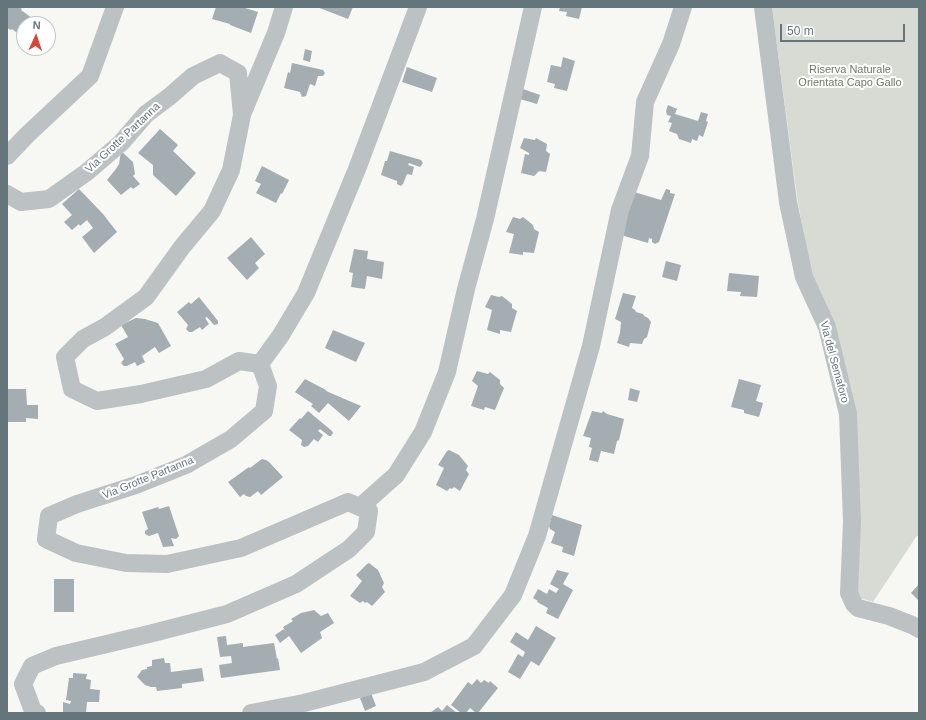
<!DOCTYPE html>
<html>
<head>
<meta charset="utf-8">
<style>
  body { margin:0 }
  #map { position:relative; width:926px; height:720px; overflow:hidden; background:#f7f7f4; font-family:Helvetica,sans-serif }
  canvas { display:block }
  .frame { position:absolute; inset:0; border:8px solid #65757c; pointer-events:none }
  .north { position:absolute; left:16px; top:16px; width:40px; height:40px; box-sizing:border-box; background:#fff; border:1px solid #c1c8cb; border-radius:50%; rotate:3deg; font-size:11px; font-weight:700; line-height:16px; text-align:center; color:#65757c }
  .north::after { content:''; display:block; margin:auto; width:14px; height:18px; background:#d34838; clip-path:polygon(50% 0,100% 100%,50% 72%,0 100%) }
  .scale { position:absolute; left:780px; top:24px; width:125px; height:18px; box-sizing:border-box; border:2px solid #65757c; border-top:0; padding-left:5px; font-size:12px; line-height:14px; white-space:nowrap; color:#65757c; -webkit-text-stroke:3px #fff; paint-order:stroke }
</style>
</head>
<body>
<div id="map">
<canvas width="926" height="720"></canvas>
<div class="frame"></div>
<div class="north">N</div>
<div class="scale">50 m</div>
</div>
<script>
const c = document.querySelector('canvas').getContext('2d');
c.lineJoin = 'round';
function paint(path, color) { c.fillStyle = color; c.fill(path, 'evenodd'); }
const poly = rows => new Path2D(rows.map(r => 'M' + r).join(''));
function strokePath(path, color, width, dash) { c.strokeStyle = color; c.lineWidth = width; c.lineCap = dash ? 'butt' : 'round'; c.setLineDash(dash || []); c.stroke(path); }
function drawText(font, color, halo, rows, align = 'center') {
  c.font = font + ' Helvetica,sans-serif'; c.lineWidth = 4; c.setLineDash([]); c.textBaseline = 'middle'; c.strokeStyle = halo; c.fillStyle = color; for (const [text, x, y, turn = 0] of rows) {
    c.save(); c.translate(x, y); c.rotate((+turn || 0) * Math.PI / 180); c.textAlign = isNaN(turn) ? turn : align; if (halo) c.strokeText(text, 0, 0); c.fillText(text, 0, 0); c.restore();
  }
}
paint(poly([
  [772,7,919,7,919,535,916,537,873,602,860,598,856,588,854,411,811,275,797,197]
]), '#d7dbd4');
paint(poly([
  [7,7,16,8,19,7,22,9,21,10,40,24,24,24,24,38,12,29,11,30,7,28],
  [216,7,242,7,258,12,251,33,230,25,230,24,212,19],
  [317,7,353,7,348,19],
  [560,7,582,7,579,19,566,16,567,12,559,11],
  [305,49,312,51,310,62,303,60],
  [563,57,575,61,567,91,554,88,555,84,547,82,551,65,561,67],
  [292,63,323,70,325,73,323,76,318,76,315,86,310,84,306,96,302,97,300,92,284,88,288,72,290,73],
  [407,67,437,78,432,92,402,82],
  [523,89,540,95,537,104,520,99],
  [668,105,677,109,675,114,698,121,701,112,708,114,706,121,708,122,703,137,699,135,697,141,692,139,691,143,679,139,677,134,669,131,672,123,668,122,671,116,667,115,666,111],
  [160,129,178,145,173,151,196,173,176,196,153,175,153,165,138,153],
  [524,138,535,140,536,138,547,144,546,151,550,154,546,172,539,171,534,176,521,173,525,154,529,155,529,153,520,148],
  [121,151,133,162,135,174,133,176,140,184,133,189,131,187,121,195,107,180,116,169,119,164],
  [390,151,421,160,423,163,420,167,409,163,408,165,414,167,412,175,407,174,403,184,401,186,397,184,397,181,381,175,385,161,387,161],
  [262,166,289,180,282,194,281,193,276,203,256,193,261,184,255,181],
  [79,189,103,214,117,232,94,253,82,237,93,228,87,220,80,226,79,224,72,230,64,222,72,215,62,204],
  [666,189,670,190,670,193,675,194,659,242,655,244,652,242,652,239,649,238,648,243,621,235,634,192,661,200],
  [513,217,520,219,523,217,533,225,534,229,539,232,534,253,523,252,523,255,509,253,514,234,506,232],
  [251,237,265,254,255,263,259,268,247,280,227,258],
  [354,249,368,251,367,259,384,262,382,279,367,276,365,289,351,287,353,273,349,272],
  [666,261,681,265,677,281,662,277],
  [729,273,759,276,757,297,740,296,741,292,727,291],
  [623,293,636,296,632,308,635,310,636,312,643,314,644,316,648,318,651,322,647,337,644,339,642,344,630,343,629,347,617,343,620,333,621,322,615,319],
  [491,295,499,297,502,296,512,304,512,308,517,311,511,332,500,330,500,334,487,330,492,310,485,307],
  [199,297,218,321,218,324,214,325,207,317,205,318,209,324,202,330,200,327,192,332,189,332,186,329,188,325,177,312,189,302,191,304],
  [136,318,145,319,158,323,171,346,159,353,155,347,142,356,145,362,137,366,135,362,127,366,124,366,121,363,124,359,115,344,128,337,121,325],
  [333,330,365,343,356,362,325,348],
  [477,371,488,374,490,372,500,380,500,384,504,388,495,410,485,407,484,410,471,406,478,386,472,381],
  [305,379,326,390,326,391,361,406,349,421,328,403,319,413,311,406,313,404,295,392],
  [739,379,761,385,756,401,763,403,759,417,744,413,744,410,731,407],
  [630,388,640,391,637,402,628,400],
  [7,389,26,389,27,405,38,405,38,419,26,418,26,422,7,422],
  [308,411,332,431,333,433,331,436,329,436,320,429,318,431,323,435,318,442,314,439,308,446,304,447,301,445,302,440,289,430,300,418,301,419],
  [592,411,602,413,603,411,607,414,624,419,619,440,617,441,614,454,601,451,598,462,589,460,592,448,589,447,591,438,583,436],
  [449,450,459,455,468,466,466,470,469,474,460,491,454,487,452,489,450,488,447,491,436,485,444,468,438,465,447,451],
  [262,459,266,460,269,462,283,477,261,495,258,491,250,497,246,496,244,494,240,497,228,482,249,467,250,468],
  [169,506,179,536,176,539,171,538,174,546,163,547,158,533,149,536,145,534,145,531,148,529,142,512,158,507,159,509],
  [552,515,582,525,574,556,562,552,563,547,551,543,555,532,550,529,549,526],
  [369,563,378,570,384,583,382,587,385,592,372,606,367,602,365,603,363,601,360,603,350,596,362,581,356,575,367,564],
  [557,570,569,573,563,584,573,590,558,619,546,613,548,608,537,602,538,601,533,598,538,589,547,594,549,589,556,593,559,589,550,584],
  [54,579,74,579,74,612,54,612],
  [919,584,919,601,911,593],
  [314,610,321,616,328,613,334,623,320,632,322,638,301,653,289,636,280,643,275,635,284,629,288,635,283,627,293,621,291,619,301,613],
  [536,626,556,638,539,666,531,661,520,679,508,672,518,654,523,657,525,652,510,642,516,632,528,640],
  [226,636,227,645,243,643,243,647,274,643,277,659,278,658,280,670,221,678,219,665,232,663,231,656,220,657,217,637],
  [164,658,165,663,170,663,171,672,202,668,204,681,182,684,182,688,157,691,156,687,151,687,145,685,137,677,142,670,147,669,147,667,152,666,152,660],
  [73,673,87,674,86,679,91,680,90,689,100,690,99,702,87,702,86,713,63,713,63,702,70,704,71,701,66,700,69,678,73,678],
  [477,679,481,683,484,680,489,683,490,681,498,688,478,713,476,713,470,708,466,713,461,713,451,705,468,682,472,685],
  [371,693,376,706,365,711,360,698],
  [447,705,457,713,430,713,438,707,442,711]
]), '#a4adb1');
strokePath(poly([
  [763,7,788,202,804,277,827,327,848,414,852,522,849,593,854,604,858,608,889,616,912,625,919,629],
  [243,112,276,33,284,7],
  [7,156,27,135,90,76,115,7],
  [7,194,21,202,49,199,87,172,121,143,146,114,169,97,193,76,220,63,238,73,242,115,231,170,212,211,182,247,146,297,105,327,83,339,65,357,72,389,97,401,141,394,206,379,239,361,260,364,268,386,264,411,231,439,186,465,136,485,77,504,49,516,46,539,76,553,126,563,167,564,241,548,348,502,369,511,366,532,349,549,296,584,227,614,149,634,56,656,32,666,23,684,33,711,37,713],
  [260,364,281,335,306,293,357,169,418,7],
  [360,507,396,475,423,432,447,372,466,289,485,219,533,7],
  [251,713,304,703,424,672,474,646,513,595,537,536,591,346,620,210,640,156,645,102,671,44,683,7]
]), '#bcc1c4', 18);
drawText('11px', '#6d7a67', '#fff', [
  ["Riserva Naturale",850,70],
  ["Orientata Capo Gallo",850,83]
]);
drawText('11px', '#65757c', '#fff', [
  ["Via Grotte Partanna",123,138,-43],
  ["Via del Semaforo",834,362,75],
  ["Via Grotte Partanna",148,478,-22]
]);
</script>
</body>
</html>
